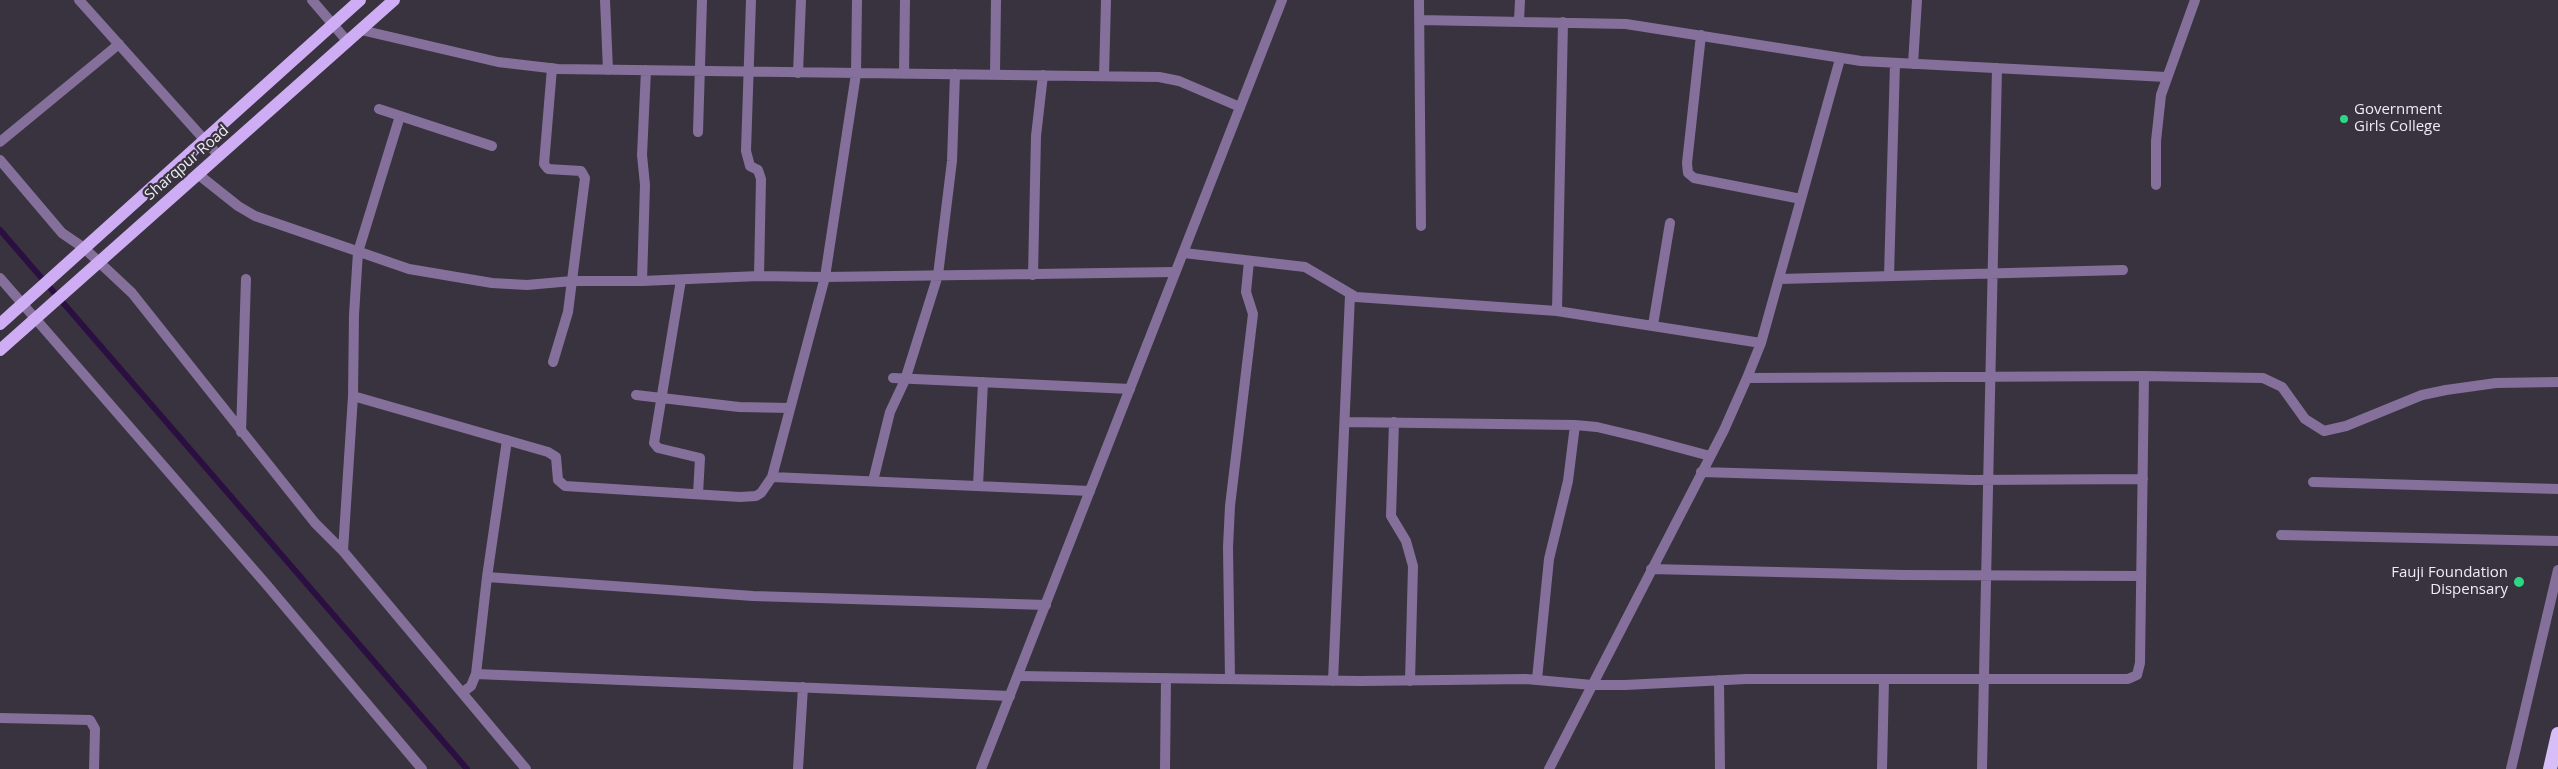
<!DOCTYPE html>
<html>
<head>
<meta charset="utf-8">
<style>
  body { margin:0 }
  canvas { display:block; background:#38333e }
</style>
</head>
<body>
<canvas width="2558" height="769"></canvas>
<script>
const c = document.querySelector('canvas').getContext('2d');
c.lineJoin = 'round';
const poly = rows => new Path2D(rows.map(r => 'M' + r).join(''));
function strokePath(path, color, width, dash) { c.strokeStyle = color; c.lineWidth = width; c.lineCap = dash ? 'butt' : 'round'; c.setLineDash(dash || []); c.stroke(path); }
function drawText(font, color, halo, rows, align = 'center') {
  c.font = font + ' "Open Sans",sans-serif'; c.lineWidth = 4.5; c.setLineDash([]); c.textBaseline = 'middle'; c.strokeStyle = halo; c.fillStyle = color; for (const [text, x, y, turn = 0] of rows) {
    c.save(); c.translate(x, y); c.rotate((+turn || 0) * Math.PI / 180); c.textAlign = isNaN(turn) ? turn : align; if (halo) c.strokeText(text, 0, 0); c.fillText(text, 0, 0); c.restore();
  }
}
strokePath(poly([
  [0,230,467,769]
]), '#2b0f41', 6);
strokePath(poly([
  [79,0,219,156],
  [312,0,348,42],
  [605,0,608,70],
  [751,0,746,151,750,166,758,170,761,179,759,276],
  [1419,0,1421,226],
  [1419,20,1626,24,1861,61,2166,77],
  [1519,21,1520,0],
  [361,30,498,62,558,69,1159,77,1179,81,1240,107],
  [1701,35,1687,163,1688,173,1694,178,1801,199],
  [1913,64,1917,0],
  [552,68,544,164,548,169,581,171,585,178,568,312,553,362],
  [798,73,801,0],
  [904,74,905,0],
  [995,74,996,0],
  [1104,76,1106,0],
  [379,109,492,146],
  [698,132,702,0],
  [0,142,119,44],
  [0,160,62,233,84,248,132,293,315,523,343,551,526,769],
  [199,175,238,206,255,216,409,269,492,283,527,285,572,281,642,281,759,276,825,277,1175,272],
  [2156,185,2156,141,2161,95,2195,0],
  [1184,253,1305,267,1356,297,1557,311,1761,343],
  [1033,275,1036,136,1043,75],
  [1889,276,1895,63],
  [0,278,266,584,422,769],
  [1779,279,2123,270],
  [681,280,654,443,658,448,700,458,698,494],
  [642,281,645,185,642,155,646,70],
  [1557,311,1563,22],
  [1653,325,1670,223],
  [893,378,1130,389],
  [1747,378,2144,376,2263,378,2282,387,2305,419,2324,431,2346,426,2422,395,2446,390,2496,383,2558,382],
  [636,395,739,407,790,408],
  [353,396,548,452,556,457,558,480,565,486,740,497,756,496,761,493,772,477,825,277,856,74,857,0],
  [1345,422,1575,425,1597,427,1643,438,1710,456],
  [1394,422,1391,516,1406,541,1413,566,1410,681],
  [241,432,246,279],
  [1701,472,1972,480,2143,479],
  [772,477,1090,491],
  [873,481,890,412,905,380,938,275,952,161,955,74],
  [2313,482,2558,489],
  [978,486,983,382],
  [2281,535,2558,541],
  [343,551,353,396,354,315,358,252,400,116],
  [1651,569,1903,575,2141,576],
  [487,577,753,596,1046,605],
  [476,674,1010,696],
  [1018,676,1360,681,1526,679,1592,685,1625,685,1746,679,2128,679,2137,675,2140,663,2144,376],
  [1230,679,1228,547,1230,506,1253,314,1246,292,1249,261],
  [1537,679,1549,559,1568,481,1575,425],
  [1719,680,1720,769],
  [1333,681,1350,295],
  [463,692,471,686,476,674,487,577,507,440],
  [0,718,90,720,95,729,94,769],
  [798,769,803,687],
  [1165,769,1166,678],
  [1549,769,1724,430,1747,378,1761,343,1840,59],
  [1882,769,1884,680],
  [1982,769,1997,68],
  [2511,769,2558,570]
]), '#84709b', 10);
strokePath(poly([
  [981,769,1282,0]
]), '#84709b', 10);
strokePath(poly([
  [0,324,360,0],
  [0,350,394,0]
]), '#ceadf4', 12);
strokePath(poly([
  [2550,769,2558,734]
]), '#d8bef7', 14);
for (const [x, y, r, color] of [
  [2344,119,5,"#2cd884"],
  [2519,582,6,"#2cd884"]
]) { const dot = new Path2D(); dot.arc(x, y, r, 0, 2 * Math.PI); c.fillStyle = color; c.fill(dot); strokePath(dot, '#38333e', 2); }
drawText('15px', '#eeebf2', '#38333e', [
  ["Government",2354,110],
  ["Girls College",2354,127],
  ["Fauji Foundation",2508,573,"right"],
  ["Dispensary",2508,590,"right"]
], 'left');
drawText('15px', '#eeebf2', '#38333e', [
  ["Sharqpur Road",187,163,-41]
]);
</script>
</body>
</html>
